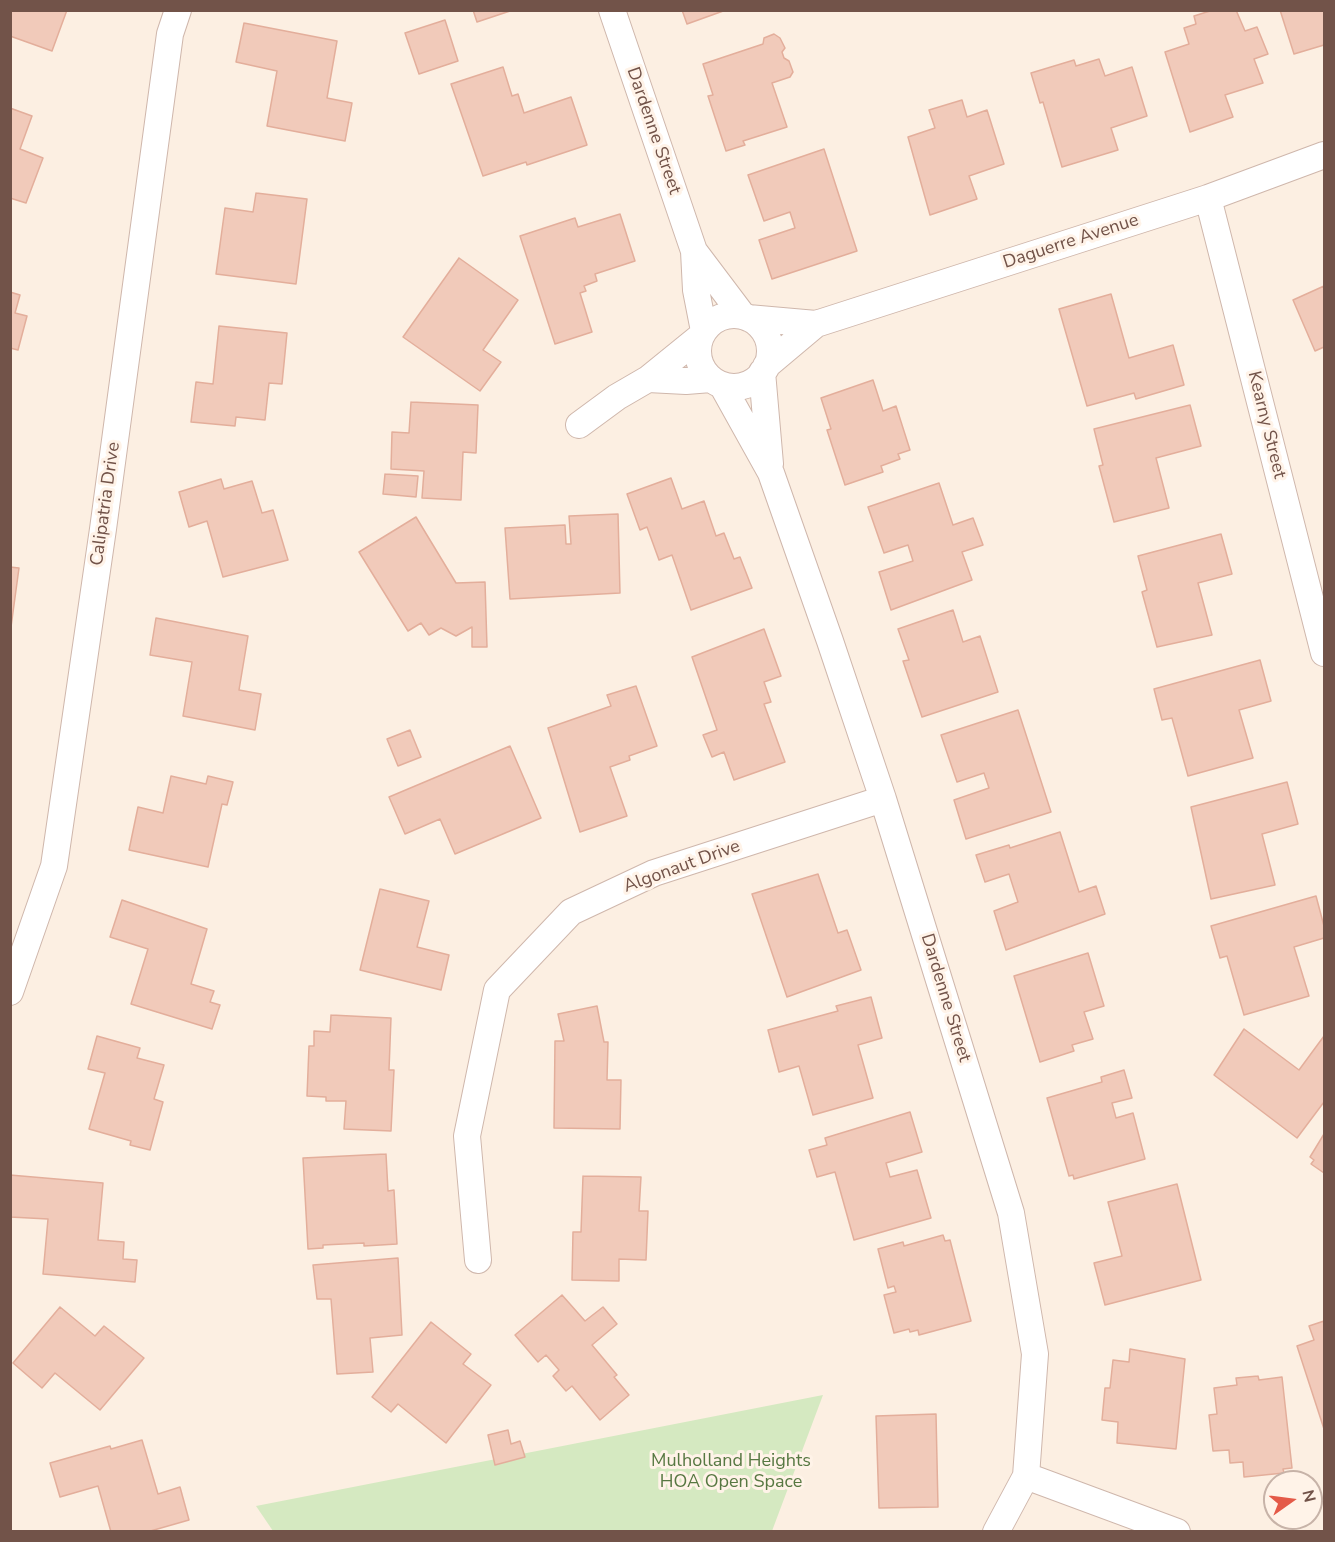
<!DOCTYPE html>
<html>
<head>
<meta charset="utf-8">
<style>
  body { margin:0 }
  #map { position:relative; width:1335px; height:1542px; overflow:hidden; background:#fcefe2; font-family:"Nunito Sans",sans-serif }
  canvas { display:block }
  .frame { position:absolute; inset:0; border:12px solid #725349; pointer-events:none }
  .north { position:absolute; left:1263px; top:1470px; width:60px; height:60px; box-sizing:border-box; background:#fff3e8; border:2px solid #c7b3a8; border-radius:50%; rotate:76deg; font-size:16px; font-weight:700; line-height:24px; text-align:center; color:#725349 }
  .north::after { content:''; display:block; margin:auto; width:21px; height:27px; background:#e45a48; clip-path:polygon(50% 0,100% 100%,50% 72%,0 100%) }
</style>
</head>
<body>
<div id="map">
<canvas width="1335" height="1542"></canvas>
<div class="frame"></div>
<div class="north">N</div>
</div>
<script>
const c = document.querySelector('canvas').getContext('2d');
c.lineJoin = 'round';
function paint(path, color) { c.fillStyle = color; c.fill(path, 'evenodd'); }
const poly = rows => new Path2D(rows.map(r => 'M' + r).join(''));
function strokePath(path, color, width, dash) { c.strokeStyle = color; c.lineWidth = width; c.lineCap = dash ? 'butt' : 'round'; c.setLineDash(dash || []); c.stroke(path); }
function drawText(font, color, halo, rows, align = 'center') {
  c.font = font + ' "Nunito Sans",sans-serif'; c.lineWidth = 6; c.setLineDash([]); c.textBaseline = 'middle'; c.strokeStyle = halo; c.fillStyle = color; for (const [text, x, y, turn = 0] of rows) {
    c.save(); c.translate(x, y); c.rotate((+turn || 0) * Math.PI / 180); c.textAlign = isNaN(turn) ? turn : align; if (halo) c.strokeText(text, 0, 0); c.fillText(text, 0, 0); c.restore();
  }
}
paint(poly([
  [823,1395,772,1531,273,1531,256,1506]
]), '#d5e9c1');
const building = poly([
  [10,10,67,10,52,51,10,36,10,10],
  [473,10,513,10,477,22,473,10],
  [682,10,726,10,687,24,682,10],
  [1213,10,1236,10,1245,31,1257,27,1268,54,1254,59,1263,83,1225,95,1233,117,1190,132,1165,52,1189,44,1184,28,1196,24,1194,16,1213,10],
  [1280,10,1324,10,1324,45,1294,54,1280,10],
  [445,20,458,61,419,74,405,33,445,20],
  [244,23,337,41,327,98,352,103,345,141,267,126,277,71,236,62,244,23],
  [774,34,780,38,785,48,782,52,784,58,789,61,793,72,790,77,772,83,787,127,743,141,745,145,726,151,708,96,713,95,703,64,763,44,764,38,774,34],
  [1099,59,1105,76,1132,67,1147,116,1111,128,1118,150,1062,167,1043,102,1040,103,1031,73,1074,60,1076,66,1099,59],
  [503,67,512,96,518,94,524,113,571,97,587,145,527,165,526,162,483,176,451,84,503,67],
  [962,100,967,117,987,110,1004,164,969,176,977,199,930,215,908,137,935,128,929,110,962,100],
  [10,108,32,116,20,149,43,158,26,203,10,198,10,108],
  [824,149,857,251,772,279,759,240,795,228,790,212,764,221,748,175,824,149],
  [256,193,307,199,296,284,216,274,225,208,253,212,256,193],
  [620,214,635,261,595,274,597,281,584,286,586,291,580,293,592,332,555,344,520,236,575,218,578,227,620,214],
  [459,258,518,300,483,350,501,362,480,391,403,337,459,258],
  [1324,286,1324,347,1315,351,1293,300,1324,286],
  [10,292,20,295,15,313,27,316,18,350,10,348,10,292],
  [1111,294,1129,358,1173,345,1184,385,1136,399,1134,393,1087,406,1059,309,1111,294],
  [219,326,287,333,282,384,269,383,265,420,236,417,235,426,191,422,196,382,213,384,219,326],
  [873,380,883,411,896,406,910,450,898,454,900,459,881,466,883,472,845,485,827,430,831,429,821,398,873,380],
  [411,402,478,405,476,453,463,452,461,500,422,498,424,471,391,469,392,432,409,433,411,402],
  [1190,405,1201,446,1156,458,1169,508,1114,522,1099,466,1103,465,1094,429,1190,405],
  [385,474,418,476,416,497,383,494,385,474],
  [671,478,682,509,704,501,716,536,724,533,734,559,740,557,752,588,691,610,672,555,659,560,647,527,640,530,627,494,671,478],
  [221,479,224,489,252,481,262,513,273,510,288,560,223,577,207,521,189,527,179,492,221,479],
  [939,483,953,525,973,518,983,545,962,552,972,580,891,610,879,572,913,561,908,545,884,553,868,507,939,483],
  [618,514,620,593,510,599,505,528,565,525,566,544,571,544,569,516,618,514],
  [416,517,456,583,485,582,487,647,472,647,472,627,456,636,441,628,429,635,421,623,408,631,359,552,416,517],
  [1221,534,1232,574,1198,583,1212,635,1157,647,1142,592,1147,590,1138,556,1221,534],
  [10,567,19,568,11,627,10,627,10,567],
  [953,610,963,642,980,636,998,692,922,717,903,661,909,660,898,629,953,610],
  [156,618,248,636,239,690,261,694,255,730,183,716,192,662,150,655,156,618],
  [764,629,781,676,764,682,771,702,764,704,785,762,734,780,724,752,712,757,703,735,717,730,692,657,764,629],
  [1260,660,1271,701,1239,710,1253,758,1188,776,1172,718,1162,720,1154,689,1260,660],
  [636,686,657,746,629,756,630,760,610,767,627,816,580,832,548,728,611,706,607,695,636,686],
  [1018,710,1051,812,966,839,954,800,989,788,984,773,957,782,941,735,1018,710],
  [410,730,421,757,398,766,387,739,410,730],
  [510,746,541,818,455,854,440,819,405,834,389,797,510,746],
  [171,776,206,784,208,776,233,782,227,805,222,804,208,867,129,850,138,807,163,813,171,776],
  [1287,782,1298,824,1262,834,1275,885,1211,899,1191,807,1287,782],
  [1060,832,1079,892,1096,886,1105,914,1006,950,994,911,1018,902,1009,874,985,882,976,855,1009,845,1010,848,1060,832],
  [818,874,838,933,847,930,861,970,787,997,752,894,818,874],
  [380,889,429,901,417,947,449,955,441,990,360,970,380,889],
  [1316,896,1324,926,1324,938,1294,947,1309,996,1244,1015,1227,956,1220,958,1211,926,1316,896],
  [122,900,207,929,191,984,214,991,210,1002,220,1005,212,1029,131,1004,148,949,110,937,122,900],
  [1088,953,1104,1006,1084,1012,1093,1039,1072,1045,1074,1051,1040,1062,1014,976,1088,953],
  [871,997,882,1038,858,1045,873,1098,813,1115,799,1066,779,1072,768,1030,838,1011,836,1006,871,997],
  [597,1006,604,1042,608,1042,607,1080,621,1080,620,1129,554,1128,555,1041,564,1041,558,1014,597,1006],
  [331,1015,391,1018,389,1070,394,1070,391,1131,344,1129,346,1101,326,1101,326,1097,307,1096,309,1046,314,1046,314,1031,330,1032,331,1015],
  [1244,1029,1299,1070,1324,1036,1324,1102,1297,1138,1214,1075,1244,1029],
  [97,1036,140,1048,137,1058,164,1065,154,1099,163,1102,150,1150,130,1145,131,1141,89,1129,105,1073,88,1069,97,1036],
  [1124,1070,1132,1098,1112,1103,1116,1118,1133,1113,1145,1159,1074,1179,1073,1175,1069,1176,1047,1098,1102,1082,1101,1077,1124,1070],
  [910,1112,922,1152,886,1163,890,1177,917,1170,931,1218,854,1240,835,1172,817,1177,809,1150,827,1145,825,1138,910,1112],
  [1324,1134,1324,1173,1311,1164,1314,1160,1310,1157,1324,1134],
  [386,1154,388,1191,394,1190,397,1244,364,1246,364,1243,323,1245,323,1248,308,1249,303,1158,386,1154],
  [10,1175,103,1183,98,1240,124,1242,123,1259,137,1260,135,1282,43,1274,48,1219,10,1217,10,1175],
  [583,1176,641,1177,639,1211,648,1211,646,1260,619,1259,619,1281,572,1280,573,1232,581,1232,583,1176],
  [1177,1184,1201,1280,1105,1305,1094,1263,1122,1256,1108,1202,1177,1184],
  [943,1235,945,1241,950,1240,971,1321,919,1335,918,1330,910,1332,909,1329,894,1333,884,1295,896,1292,894,1286,888,1288,878,1249,903,1242,904,1246,943,1235],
  [398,1258,402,1335,370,1338,373,1372,337,1374,331,1299,317,1299,313,1265,398,1258],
  [562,1295,585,1321,603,1307,617,1324,592,1345,617,1375,614,1377,629,1395,600,1420,572,1386,566,1391,553,1376,559,1370,546,1355,538,1362,515,1335,562,1295],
  [60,1307,95,1336,104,1326,144,1358,100,1410,55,1373,42,1388,13,1363,60,1307],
  [1324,1321,1324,1429,1297,1346,1314,1340,1309,1326,1324,1321],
  [431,1322,471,1354,463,1364,491,1385,446,1443,398,1404,391,1412,372,1397,431,1322],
  [1130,1349,1185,1359,1176,1449,1117,1443,1118,1422,1102,1420,1105,1388,1110,1388,1113,1360,1129,1362,1130,1349],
  [1258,1376,1259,1380,1282,1377,1292,1468,1283,1469,1284,1473,1244,1477,1243,1462,1230,1463,1229,1450,1213,1451,1209,1415,1217,1414,1214,1388,1237,1385,1236,1378,1258,1376],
  [936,1414,938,1507,879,1508,876,1416,936,1414],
  [508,1430,511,1444,520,1441,525,1457,495,1465,488,1435,508,1430],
  [142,1440,158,1494,180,1487,189,1520,147,1532,111,1532,98,1486,60,1497,50,1463,110,1446,111,1449,142,1440]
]);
paint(building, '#f1caba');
strokePath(building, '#e3ae9b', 1.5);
const street = poly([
  [612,10,694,251,696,290,704,331],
  [1208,198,1324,653],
  [694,251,743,316],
  '698 351a36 36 0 1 1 72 0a36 36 0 1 1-72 0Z',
  [748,318,816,324,1208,198,1324,155],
  [766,366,816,324],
  [762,372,770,464],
  [648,379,686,381,711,379],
  [722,385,771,473,830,641,883,799,1011,1213,1035,1354,1026,1476,996,1532],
  [579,425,617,397,648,379,701,336],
  [10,992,54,866,103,529,170,34,178,10],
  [478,1260,467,1136,497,990,571,912,654,873,883,799],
  [1026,1476,1177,1532]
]);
strokePath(street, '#cfb7ac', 28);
strokePath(street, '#fff', 26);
drawText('18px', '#725349', '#fff3e8', [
  ["Dardenne Street",653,131,71],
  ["Daguerre Avenue",1071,242,-18],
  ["Kearny Street",1266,425,76],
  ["Calipatria Drive",106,504,-82],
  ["Algonaut Drive",682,867,-20],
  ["Dardenne Street",945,998,73]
]);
drawText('18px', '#577842', '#fff3e8', [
  ["Mulholland Heights",731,1462],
  ["HOA Open Space",731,1483]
]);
</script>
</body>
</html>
